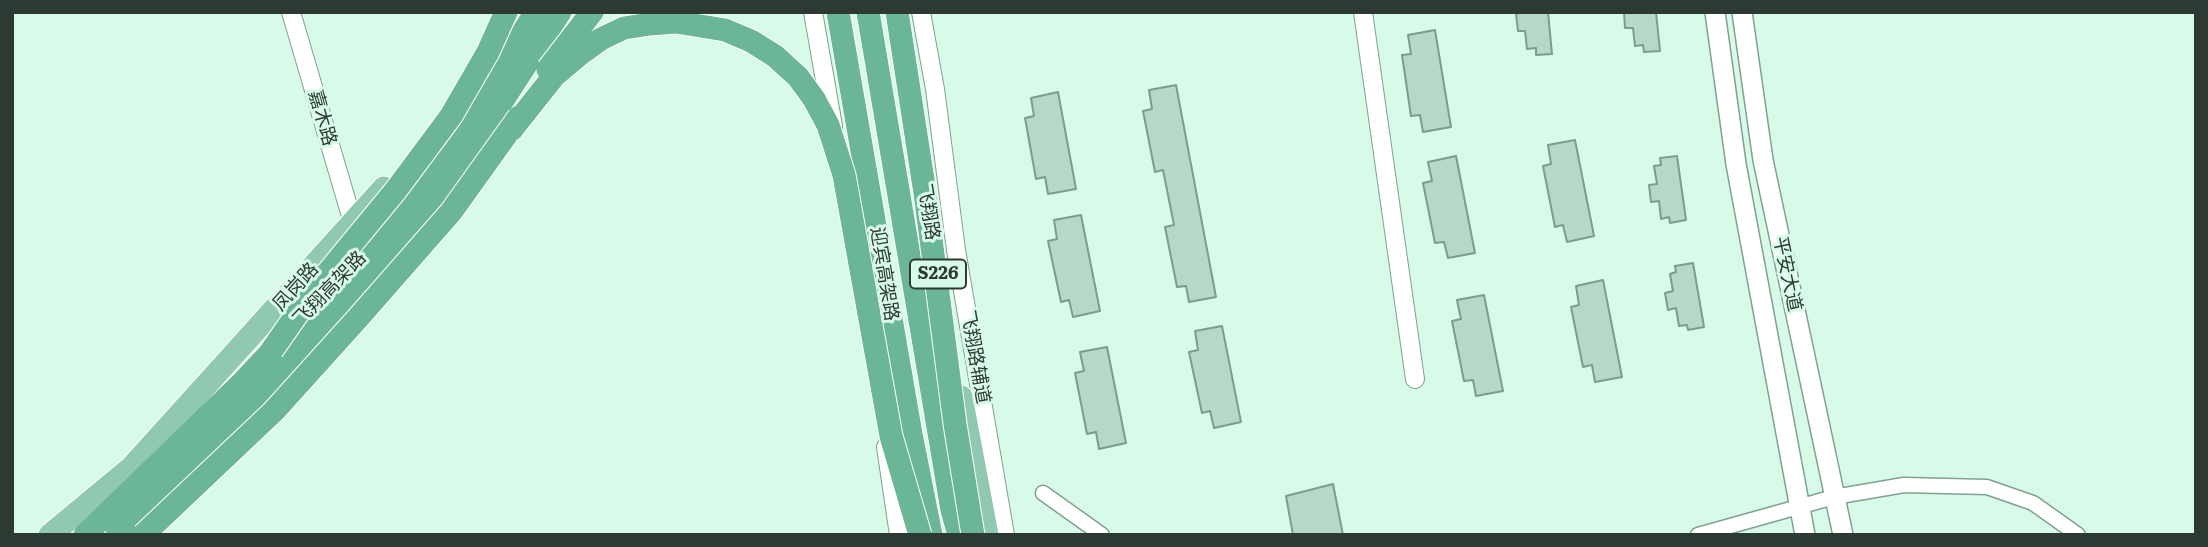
<!DOCTYPE html>
<html>
<head>
<meta charset="utf-8">
<style>
  body { margin:0 }
  #map { position:relative; width:2208px; height:547px; overflow:hidden; background:#d8fae9; font-family:Literata,serif }
  canvas { display:block }
  .frame { position:absolute; inset:0; border:14px solid #2d3a34; pointer-events:none }
</style>
</head>
<body>
<div id="map">
<canvas width="2208" height="547"></canvas>
<div class="frame"></div>
</div>
<script>
const c = document.querySelector('canvas').getContext('2d');
c.lineJoin = 'round';
function paint(path, color) { c.fillStyle = color; c.fill(path, 'evenodd'); }
const poly = rows => new Path2D(rows.map(r => 'M' + r).join(''));
function strokePath(path, color, width, dash) { c.strokeStyle = color; c.lineWidth = width; c.lineCap = dash ? 'butt' : 'round'; c.setLineDash(dash || []); c.stroke(path); }
function drawText(font, color, halo, rows, align = 'center') {
  c.font = font + ' Literata,"Noto Sans SC",serif'; c.lineWidth = 6; c.setLineDash([]); c.textBaseline = 'middle'; c.strokeStyle = halo; c.fillStyle = color; for (const [text, x, y, turn = 0] of rows) {
    c.save(); c.translate(x, y); c.rotate((+turn || 0) * Math.PI / 180); c.textAlign = isNaN(turn) ? turn : align; if (halo) c.strokeText(text, 0, 0); c.fillText(text, 0, 0); c.restore();
  }
}
const building = poly([
  [1524,12,1548,12,1552,54,1536,55,1536,48,1527,49,1525,31,1518,31,1516,14,1524,12],
  [1624,12,1656,12,1660,51,1644,52,1643,45,1635,46,1633,28,1625,28,1624,12],
  [1435,30,1451,127,1423,132,1420,115,1411,116,1402,55,1411,54,1408,35,1435,30],
  [1176,85,1216,297,1189,302,1186,286,1177,287,1165,227,1174,225,1163,170,1155,172,1143,111,1152,109,1149,90,1176,85],
  [1058,92,1076,189,1048,194,1045,177,1036,179,1025,118,1034,116,1031,98,1058,92],
  [1575,140,1594,236,1567,242,1563,225,1555,227,1543,166,1551,164,1548,145,1575,140],
  [1456,156,1475,253,1448,258,1444,242,1435,243,1423,183,1432,181,1428,162,1456,156],
  [1677,156,1686,220,1670,223,1669,217,1661,219,1659,201,1651,202,1649,185,1657,184,1654,166,1661,165,1660,158,1677,156],
  [1081,215,1100,311,1073,317,1069,300,1061,302,1048,241,1057,239,1054,220,1081,215],
  [1693,263,1704,327,1688,330,1687,325,1679,326,1676,308,1668,310,1665,293,1673,291,1670,274,1676,272,1675,266,1693,263],
  [1603,280,1622,377,1595,382,1592,365,1583,367,1571,307,1579,305,1576,286,1603,280],
  [1484,295,1503,391,1476,396,1473,380,1464,381,1452,321,1461,319,1457,300,1484,295],
  [1222,326,1241,422,1214,428,1210,411,1202,413,1189,352,1198,350,1195,331,1222,326],
  [1107,347,1126,443,1099,449,1096,432,1087,434,1075,373,1084,371,1080,352,1107,347],
  [1333,484,1343,535,1293,535,1286,496,1333,484]
]);
paint(building, '#b7d8c7');
strokePath(building, '#7c9c8c', 2);
const minor = poly([
  [1043,493,1102,535],
  [1698,535,1834,497,1904,485,1987,487,2033,503,2078,535]
]);
const tertiary = poly([
  [291,12,353,223],
  [813,12,833,126],
  [921,12,935,89,956,250,1005,535],
  [1363,12,1415,379],
  [886,447,899,535]
]);
const secondary = poly([
  [1715,12,1736,164,1805,535],
  [1742,12,1763,160,1843,535]
]);
const primary = poly([
  [961,397,987,535],
  [50,535,132,467,384,188]
]);
const trunk = poly([
  [838,12,911,434,931,535],
  [868,12,952,510,959,535],
  [85,535,243,382,368,249,462,127,536,12],
  [117,535,305,347,424,210,481,134,560,12]
]);
strokePath(minor, '#81a191', 17);
strokePath(tertiary, '#81a191', 20);
strokePath(secondary, '#81a191', 22);
strokePath(primary, '#fff', 25);
strokePath(trunk, '#fff', 25);
strokePath(minor, '#fff', 14);
strokePath(tertiary, '#fff', 18);
strokePath(secondary, '#fff', 19);
strokePath(primary, '#91c8b2', 23);
strokePath(trunk, '#6cb698', 23);
const trunkBridge = poly([
  [897,12,925,193,955,424,973,535],
  [548,69,592,12],
  [512,129,554,76,579,55,601,39,624,28,650,24,676,22,725,30,751,41,775,56,798,77,814,99,828,125,844,175,891,436,920,535],
  [272,350,316,287,396,190,451,116,488,52,506,12],
  [143,535,274,411,358,318,451,212,519,117]
]);
strokePath(trunkBridge, '#fff', 25, []);
strokePath(trunkBridge, '#6cb698', 23);
for (const [x, y, w] of [
  [938,274,56]
]) { const box = new Path2D(); box.roundRect(x - w / 2, y - 14.5, w, 29, 5); c.fillStyle = '#d8fae9'; c.fill(box); strokePath(box, '#2d3a34', 2); }
drawText('bold 18px', '#2d3a34', null, [
  ["S226",938,274]
]);
drawText('19px', '#2d3a34', '#d8fae9', [
  ["嘉木路",322,118,74],
  ["飞翔路",928,212,81],
  ["迎宾高架路",884,274,81],
  ["平安大道",1787,274,78],
  ["凤岗路",296,287,-48],
  ["飞翔高架路",330,289,-46],
  ["飞翔路辅道",975,357,80]
]);
</script>
</body>
</html>
